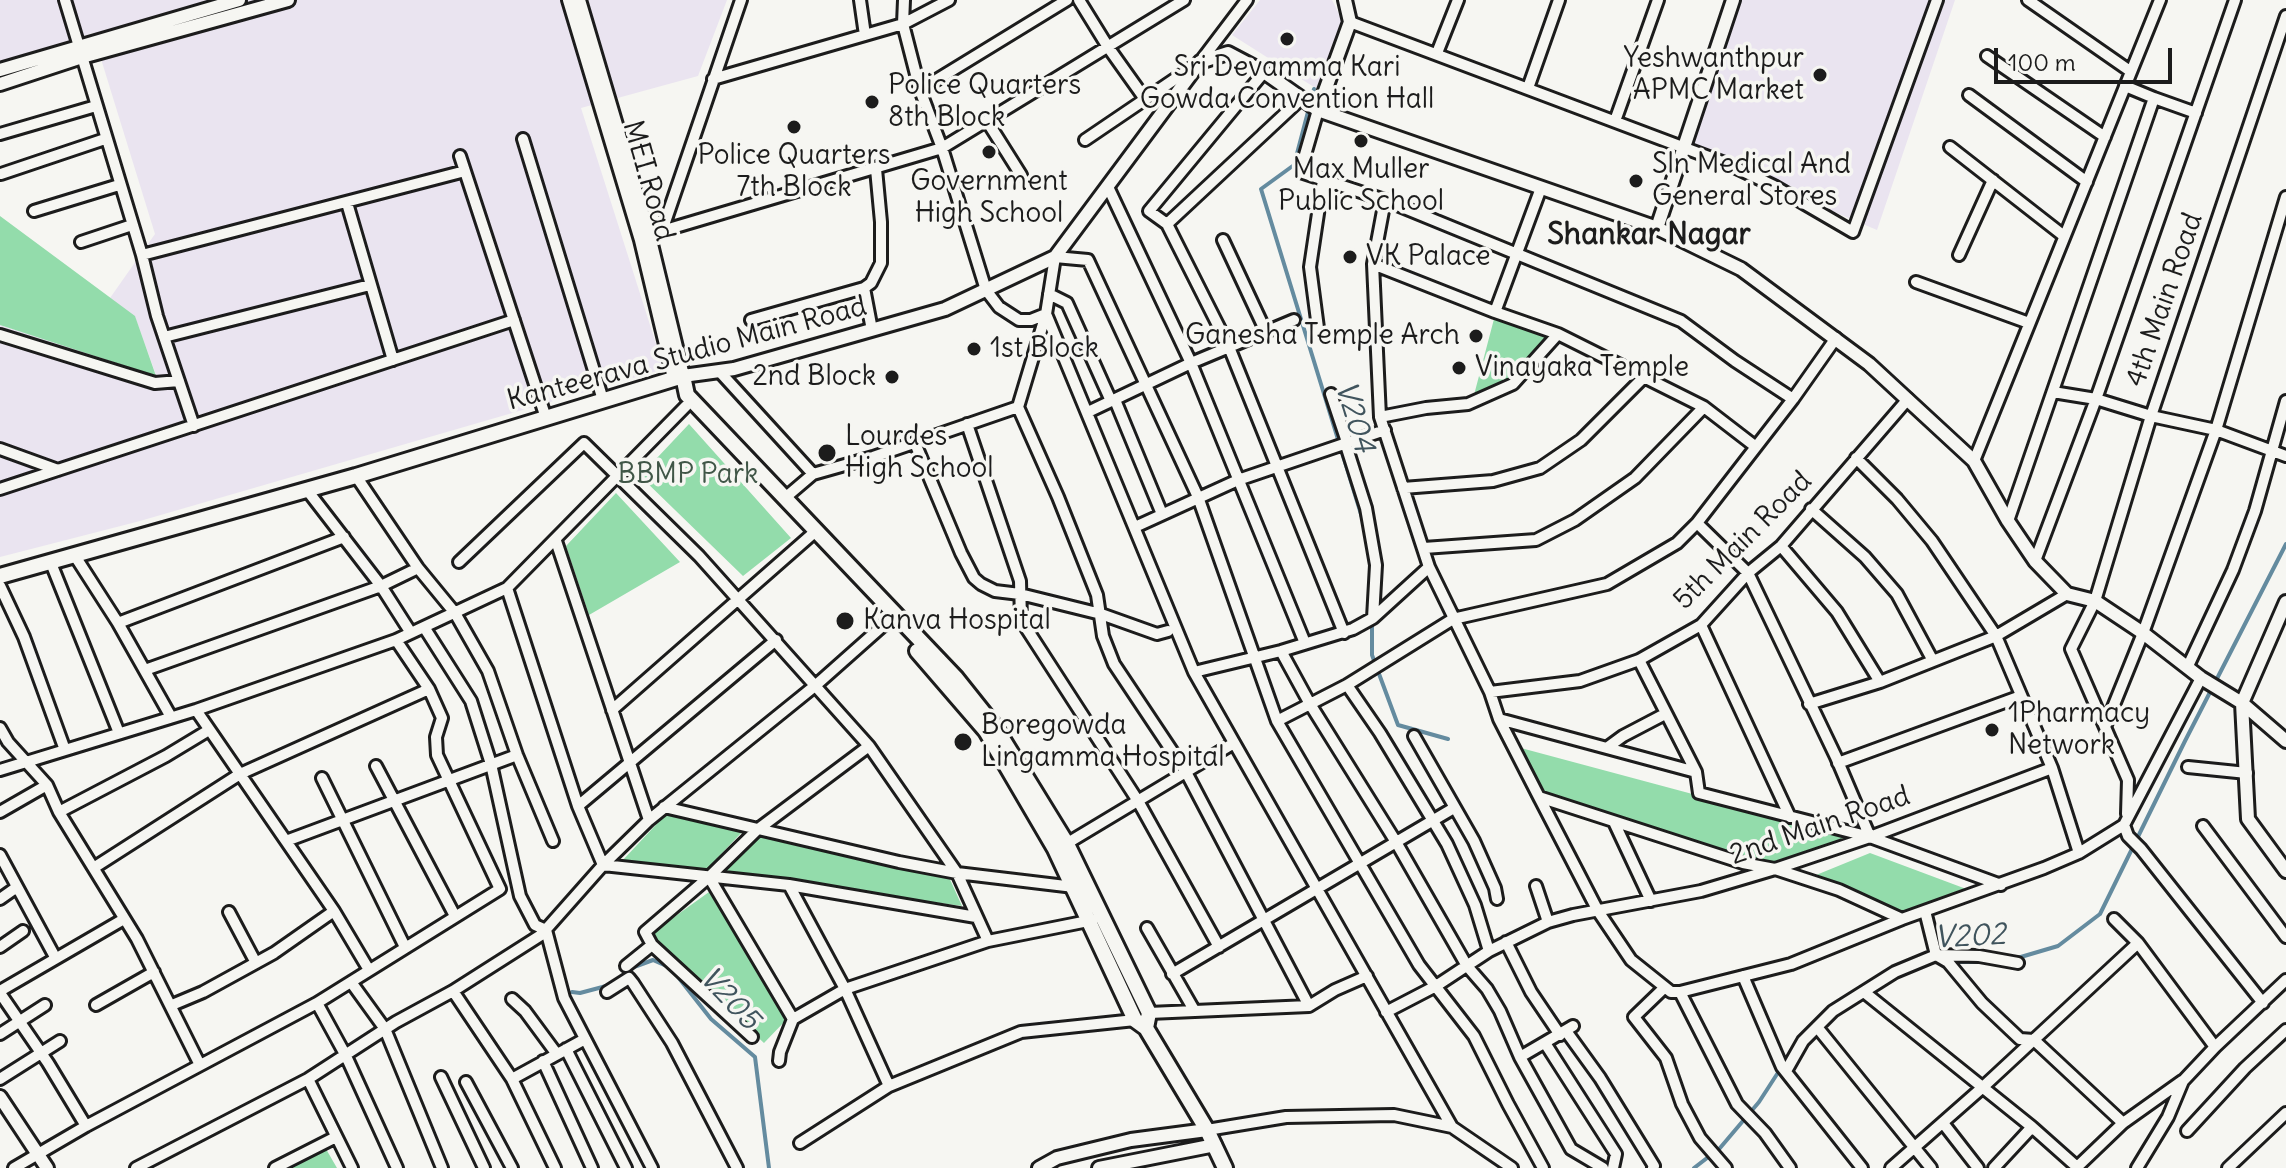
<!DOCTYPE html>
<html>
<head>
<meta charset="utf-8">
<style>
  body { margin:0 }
  #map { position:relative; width:2286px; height:1168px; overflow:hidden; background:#f6f6f2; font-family:Delius,sans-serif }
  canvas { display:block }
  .scale { position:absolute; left:1994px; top:48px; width:178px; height:36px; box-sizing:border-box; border:4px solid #1c1c1c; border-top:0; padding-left:10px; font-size:24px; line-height:28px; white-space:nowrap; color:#1c1c1c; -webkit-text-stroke:6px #f6f6f2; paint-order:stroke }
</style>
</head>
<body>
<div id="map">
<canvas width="2286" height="1168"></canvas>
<div class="scale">100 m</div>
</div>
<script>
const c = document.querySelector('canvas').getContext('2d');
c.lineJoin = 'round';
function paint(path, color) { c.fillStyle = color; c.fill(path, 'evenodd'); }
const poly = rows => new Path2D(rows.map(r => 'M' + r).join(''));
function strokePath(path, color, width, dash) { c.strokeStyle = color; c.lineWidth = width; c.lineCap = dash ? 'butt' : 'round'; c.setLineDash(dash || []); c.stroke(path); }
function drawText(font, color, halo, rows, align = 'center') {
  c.font = font + ' Delius,sans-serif'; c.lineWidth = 7; c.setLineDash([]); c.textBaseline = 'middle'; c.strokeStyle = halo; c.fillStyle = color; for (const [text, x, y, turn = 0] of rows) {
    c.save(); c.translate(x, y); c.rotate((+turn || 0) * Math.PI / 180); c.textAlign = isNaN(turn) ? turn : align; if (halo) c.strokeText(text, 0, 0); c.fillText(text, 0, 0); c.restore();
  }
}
paint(poly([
  [0,0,727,0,698,76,581,108,664,369,140,521,0,557,0,325,156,375,135,317,110,298,155,234,93,33,0,63],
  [1260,0,1332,0,1343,22,1317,89,1232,35],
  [1737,0,1955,0,1877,230,1684,149]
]), '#eae4f0');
paint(poly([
  [0,216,135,316,156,376,0,325],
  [1494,319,1550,336,1510,380,1474,395],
  [689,424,791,538,743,576,640,476],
  [616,493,680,562,589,615,566,546],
  [1506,744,1849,836,1763,876,1533,803],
  [666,814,743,831,705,871,622,861],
  [759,835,948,875,962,906,723,874],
  [1870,853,1969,890,1903,915,1799,882],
  [709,892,787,1019,764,1043,656,942,652,933],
  [326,1149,337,1168,292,1168]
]), '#93dcab');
strokePath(poly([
  [1314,89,1294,165,1261,189,1364,524],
  [1372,620,1372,655,1398,725,1448,739],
  [2014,959,2058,946,2100,914,2185,741,2286,544],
  [1950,962,1989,962],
  [572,992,580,993,610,985,634,967,653,960,671,968,711,1019,755,1057,769,1168],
  [1694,1168,1720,1148,1759,1102,1781,1068]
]), '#648b9f', 4);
const minor = poly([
  [65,0,142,255,157,316,194,426],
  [860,0,865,35],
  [904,0,903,24,920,90,942,148,986,290,999,307,1019,320,1031,320,1046,314],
  [1079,0,1108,47,1145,99],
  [2028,0,2130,71],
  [1350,22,1730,165,1774,186,1853,232,1937,0],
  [1437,53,1458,0],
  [1987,56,2105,137],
  [1264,72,1149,211,1167,224,1229,347,1344,633],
  [713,79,903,24,949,0],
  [1528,88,1559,0],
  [920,90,1067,0],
  [1969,95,2087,182],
  [2154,98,2196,113],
  [1318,110,1300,172,1385,200,1373,264,1380,417,1429,567,1490,692,1499,719,1539,797,1743,863,1775,869,1839,890,1902,919,2044,868,2079,853,2124,825,2201,678],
  [987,121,1021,175],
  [1615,121,1658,0],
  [0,134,96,106],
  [523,139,603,400],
  [1085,140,1200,62,1247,0],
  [1950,147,2064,236],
  [460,156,546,418],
  [1,174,105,139],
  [1108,187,1191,363,1305,643],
  [1385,200,1681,321,1735,361,1793,399],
  [347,203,393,360],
  [34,211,119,185],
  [1167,224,1302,98],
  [662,231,942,148,1184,0],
  [643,239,662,231,741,0],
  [1223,240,1266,332],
  [81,242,132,225],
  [142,255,465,171],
  [1959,255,1993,180],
  [1373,264,1495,312,1558,334,1704,407,1756,447],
  [1916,282,2029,323],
  [864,288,872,330],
  [1049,294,1067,303,1111,401],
  [1495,312,1541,188],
  [751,320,864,288,871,283,881,263,881,222,876,169],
  [1318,328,1310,267,1323,180],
  [0,335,155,383,179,381],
  [164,337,370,285],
  [719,371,813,474,873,457,1018,407,1046,314],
  [2053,392,2096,399,2151,416,2216,430,2286,456],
  [1331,394,1347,442],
  [1115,400,1162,514],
  [686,406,507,588,578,806,603,865,789,885,976,917],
  [1018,407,1058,497,1097,595,1103,636,1114,664,1186,772,1309,1006],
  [1088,412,1191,363,1294,320],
  [1380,417,1426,408,1468,404,1513,384,1558,334],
  [967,424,1020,581,1021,620,1138,801,1219,947],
  [1345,442,1366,508,1376,565,1373,618],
  [915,443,961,553,974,578,981,584,995,591,1020,594,1101,614,1157,634,1168,631],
  [0,449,58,470],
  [1856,458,1897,499,1932,541,1996,636,2052,768,2079,853],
  [1974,461,2160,0],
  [356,476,418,568,455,613,488,671,517,755,553,841],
  [1403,488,1493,481,1540,468,1581,440,1643,378],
  [0,489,514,320],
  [307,490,381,586,411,633],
  [786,497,813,474],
  [1811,509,1865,557,1897,594,1933,661],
  [2008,521,2154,98,2125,86],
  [1697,523,1748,573,1836,757,1870,837],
  [1135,527,1238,480,1385,430],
  [556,541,649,820],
  [1781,546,1837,612,1880,682],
  [1424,548,1536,540,1575,520,1635,478,1704,407],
  [75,556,118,623,171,717],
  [2035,561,2096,399,2235,0],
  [459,562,584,443,699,556,869,746,957,873,988,941],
  [51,563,119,733],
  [0,586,24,637,65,750],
  [118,623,344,537],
  [1701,625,1790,817],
  [424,627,471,701,491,764,520,896,535,925,546,930,564,998,652,1168],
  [1281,651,1310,704,1396,842,1467,966,1487,989,1500,1011,1520,1057,1571,1149,1603,1168],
  [1639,660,1696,772],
  [2188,666,2233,570,2255,511,2286,401],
  [145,670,381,586,418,568],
  [1194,672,1281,651,1353,629,1373,618,1429,567],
  [1347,685,1380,733,1447,844,1475,905,1489,951],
  [1490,692,1580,681,1639,660,1701,625,1748,573,1781,546,1908,399],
  [1809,704,1880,682,1996,636,2067,594],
  [196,710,334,911,369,970],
  [612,710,817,530],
  [1499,719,1696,772,1699,793,1870,837,2001,885],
  [1277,721,1347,685,1453,619,1607,584,1677,543,1697,523,1793,399,1836,338],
  [2105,727,2143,633,2216,430,2286,197],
  [0,728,8,742,47,785,59,812,137,939,200,1065],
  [1414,736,1474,841,1495,888,1497,899],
  [1608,747,1623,736,1665,714],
  [1838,763,2021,696],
  [376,766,455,916],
  [2188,767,2247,773],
  [0,770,196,710,396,640,507,588],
  [322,778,405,947],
  [1539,797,1598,911,1631,960,1671,992,1680,992,1791,964,1902,919],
  [578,806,776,640],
  [664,807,899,862,957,873,1074,887],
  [0,812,47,785],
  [59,812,166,756,209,730],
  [2127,814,2128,780,2071,649,2095,601,2151,416,2286,16],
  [1614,822,1651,901],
  [2124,825,2128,836,2141,849,2263,1003],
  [2203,826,2286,937],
  [286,841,517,755],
  [1061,847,1234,743],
  [0,855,55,957],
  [95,867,240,774,429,689],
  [709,877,793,1019],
  [789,885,845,989,889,1086],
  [1536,886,1548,922],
  [0,899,17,887],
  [229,912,256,963],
  [2114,919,2138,943,2215,1047],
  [1147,928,1194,1010],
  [1506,942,1531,992,1560,1035],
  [0,947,23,931],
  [2018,963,1979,956,1936,955,1948,962,1982,1003,2020,1039,2034,1040,2123,1123],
  [626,966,652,945],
  [1172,974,1454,808],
  [1743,976,1782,1067,1862,1168],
  [351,982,385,1029,442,1168],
  [1664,988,1634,1017,1666,1058,1682,1104,1700,1138,1726,1168],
  [0,991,124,919],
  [453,991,512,1079,555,1168],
  [607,992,629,978,633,983,672,1043,737,1168],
  [1680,992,1737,1104,1765,1133,1790,1168],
  [1864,992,2032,1127,2077,1167],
  [0,993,48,1063,86,1126],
  [512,999,525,1011,556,1053],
  [317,1003,346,1056,397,1168],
  [96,1005,154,972],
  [172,1005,203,992,274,953,334,911],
  [1386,1012,1436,986,1489,951,1548,922,1573,915,1701,891,1775,869,1870,837,2052,768],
  [1149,1013,1309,1006,1335,990,1367,976],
  [1817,1027,1931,1168],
  [1566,1031,1600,1078,1654,1166,1653,1168],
  [0,1034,45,1005],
  [752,1037,652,945,645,932,709,877,757,830,869,746],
  [1545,1043,1616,1154,1613,1168],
  [566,1049,626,1168],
  [1520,1057,1573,1026],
  [543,1061,592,1168],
  [779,1061,780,1052,793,1019,845,989,988,941,1093,920],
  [1786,1071,1803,1041,1833,1011,1895,972,1936,955,1925,911],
  [441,1077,484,1168],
  [0,1079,60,1041],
  [308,1079,352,1168],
  [512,1079,585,1039],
  [466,1082,512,1168],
  [1943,1123,1978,1168],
  [1452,1127,1194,672,1046,314,1055,257,1088,260,1198,497,1277,721,1419,965,1474,1036,1508,1104,1543,1168],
  [1207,1130,1286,1117,1394,1115,1452,1127,1512,1168],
  [2187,1131,2245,1068,2286,1030],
  [800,1143,889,1086,1021,1032,1135,1020],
  [14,1168,86,1126,317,1003,500,889,437,755,436,737,442,718,429,689,396,640],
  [136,1168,308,1079,396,1022,453,991,541,935,603,865,649,820,816,685,896,614],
  [275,1168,336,1137],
  [1891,1168,1983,1087,2138,943],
  [1994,1168,2032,1127],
  [2076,1168,2123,1123,2182,1081],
  [2137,1168,2168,1117,2183,1081,2215,1047,2286,980],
  [2228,1168,2286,1113]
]);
const tertiary = poly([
  [569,0,641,240,674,378],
  [579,0,649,236,683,376,734,369,945,309,1055,257,1200,62,1228,53,1264,72,1318,110,1657,228,1741,269,1869,364,1974,461,2008,521,2035,561,2067,594,2095,601,2143,633,2201,678,2242,703,2286,741],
  [0,70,239,0],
  [0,84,82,57,288,0],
  [1318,110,1350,22,1345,0],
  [1657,228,1733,0],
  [2286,602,2242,703,2248,819,2286,871],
  [0,1097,47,1168],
  [1039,1168,1057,1158,1131,1140,1207,1130],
  [1099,1168,1215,1145]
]);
const secondary = poly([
  [0,576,356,476,683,376,687,395,956,678,995,727,1067,844,1149,1013,1146,1028],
  [917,651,986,731,1055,849,1135,1020,1146,1028,1207,1130,1225,1168]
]);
strokePath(minor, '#1c1c1c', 16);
strokePath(tertiary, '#1c1c1c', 18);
strokePath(secondary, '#1c1c1c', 20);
strokePath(minor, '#f6f6f2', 10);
strokePath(tertiary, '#f6f6f2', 12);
strokePath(secondary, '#f6f6f2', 14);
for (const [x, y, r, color] of [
  [1287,39,8,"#1c1c1c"],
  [1820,75,8,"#1c1c1c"],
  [872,102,8,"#1c1c1c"],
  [794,127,8,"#1c1c1c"],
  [1361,141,8,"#1c1c1c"],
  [989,152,8,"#1c1c1c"],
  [1636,181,8,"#1c1c1c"],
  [1350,257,8,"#1c1c1c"],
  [1476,336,8,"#1c1c1c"],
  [974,349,8,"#1c1c1c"],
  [1459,368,8,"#1c1c1c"],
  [892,377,8,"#1c1c1c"],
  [827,453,10,"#1c1c1c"],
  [845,621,10,"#1c1c1c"],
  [1992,730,8,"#1c1c1c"],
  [963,742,10,"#1c1c1c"]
]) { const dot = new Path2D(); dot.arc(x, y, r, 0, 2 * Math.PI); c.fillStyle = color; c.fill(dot); strokePath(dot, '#f6f6f2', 3); }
drawText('28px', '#1c1c1c', '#f6f6f2', [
  ["Yeshwanthpur",1804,59,"right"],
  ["APMC Market",1804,91,"right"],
  ["Sri Devamma Kari",1287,68,"center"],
  ["Gowda Convention Hall",1287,100,"center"],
  ["Police Quarters",888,86],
  ["8th Block",888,118],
  ["Police Quarters",794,156,"center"],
  ["7th Block",794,188,"center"],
  ["Sln Medical And",1652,165],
  ["General Stores",1652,197],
  ["Max Muller",1361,170,"center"],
  ["Public School",1361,202,"center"],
  ["Government",989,182,"center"],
  ["High School",989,214,"center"],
  ["VK Palace",1366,257],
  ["Ganesha Temple Arch",1460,336,"right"],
  ["1st Block",990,349],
  ["Vinayaka Temple",1475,368],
  ["2nd Block",876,377,"right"],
  ["Lourdes",845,437],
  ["High School",845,469],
  ["Kanva Hospital",863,621],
  ["1Pharmacy",2008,714],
  ["Network",2008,746],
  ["Boregowda",981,726],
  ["Lingamma Hospital",981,758]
], 'left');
drawText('28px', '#1c1c1c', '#f6f6f2', [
  ["MEI Road",648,181,74],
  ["4th Main Road",2165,300,-71],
  ["Kanteerava Studio Main Road",687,354,-15],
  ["5th Main Road",1743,541,-45],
  ["2nd Main Road",1820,826,-19]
]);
drawText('28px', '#405647', '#f6f6f2', [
  ["BBMP Park",688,475]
]);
drawText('bold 30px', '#1c1c1c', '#f6f6f2', [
  ["Shankar Nagar",1649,235]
]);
drawText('italic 30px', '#40545d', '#f6f6f2', [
  ["V204",1354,417,73],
  ["V202",1970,937,-3],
  ["V205",729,999,47]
]);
</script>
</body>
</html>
